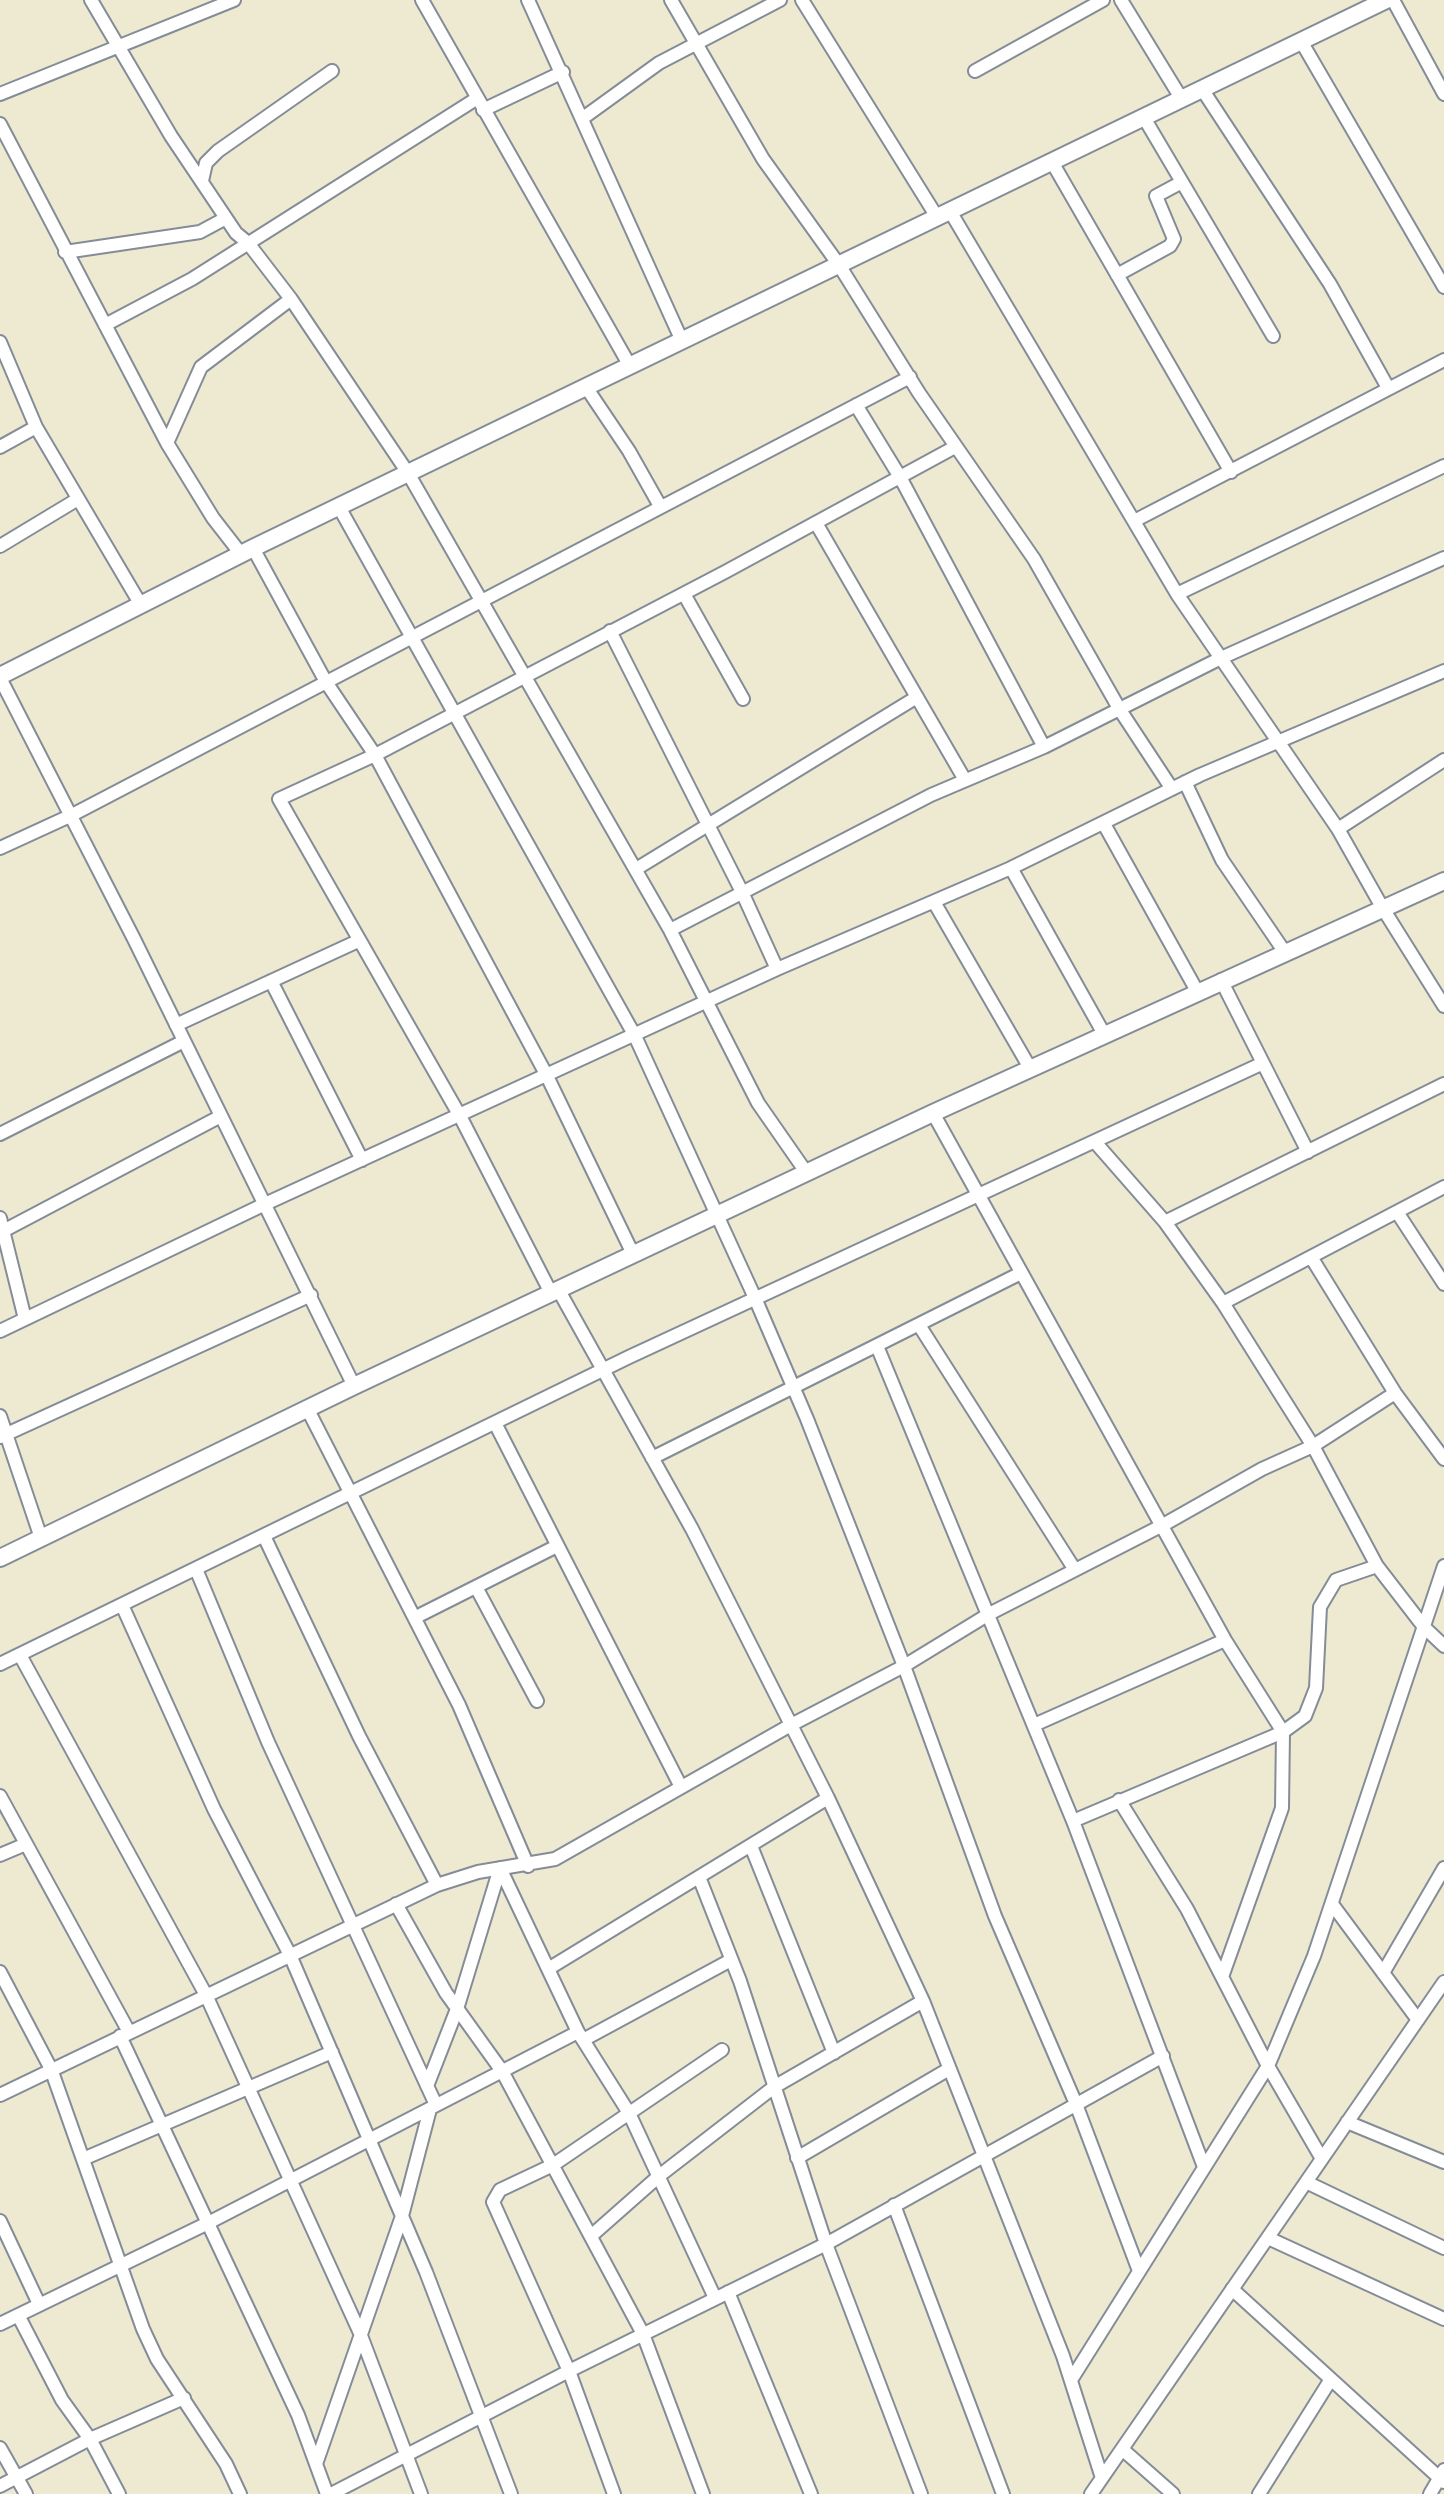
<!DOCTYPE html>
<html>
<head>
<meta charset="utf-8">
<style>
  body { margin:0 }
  canvas { display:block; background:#eeead1 }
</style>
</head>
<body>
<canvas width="1444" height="2494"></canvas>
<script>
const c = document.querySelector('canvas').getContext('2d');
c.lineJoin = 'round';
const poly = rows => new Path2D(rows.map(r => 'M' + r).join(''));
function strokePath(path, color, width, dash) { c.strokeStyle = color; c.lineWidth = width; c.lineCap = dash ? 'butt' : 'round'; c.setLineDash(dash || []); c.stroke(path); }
const street = poly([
  [91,0,171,136,236,233,248,243,291,299,408,473,670,930,758,1103,806,1172],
  [422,0,630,366],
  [528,0,682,341],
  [671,0,763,159,839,265,919,393,1034,559,1120,710,1172,789],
  [802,0,937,217],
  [1121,0,1181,98],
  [1393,0,1444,94],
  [1301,41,1444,287],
  [975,71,1103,0],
  [1202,89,1330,284,1387,386],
  [0,94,234,0],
  [483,110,563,72],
  [1143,116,1273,336],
  [583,118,659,63,780,0],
  [0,124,167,443,213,518,241,554],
  [1052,162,1231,472],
  [202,181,206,163,218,151,332,71],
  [950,211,1177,594,1338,829,1382,907,1444,1006],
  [65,252,200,232,226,218],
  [1117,275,1170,246,1174,239,1156,196,1182,182],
  [105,325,192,279,476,99],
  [0,342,36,427,141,605],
  [586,387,629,451,660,506],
  [856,405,900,477,1044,747],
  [167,443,201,367,291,299],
  [0,447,36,427],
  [339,507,635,1036,755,1298,807,1419,904,1666,995,1916,1076,2104,1139,2271],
  [1136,520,1444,360],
  [816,523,965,780],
  [0,546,78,499],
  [253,548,326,682,375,755,547,1076,633,1254],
  [684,594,743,699],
  [1177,594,1444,466],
  [610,631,742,892,777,969],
  [0,678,134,939,354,1386],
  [1185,782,1222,860,1284,951],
  [1104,824,1197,991],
  [1338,829,1444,760],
  [0,848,72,815,910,377],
  [1011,868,1104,1034],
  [636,869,917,697],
  [934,902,1030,1068],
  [670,930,931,795,1044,747,1221,658,1444,558],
  [1221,980,1308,1152],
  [271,981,362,1160],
  [176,1025,358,941],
  [933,1113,1225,1640,1283,1732,1282,1808,1222,1977],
  [0,1134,184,1041],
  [1095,1142,1165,1222,1223,1303,1313,1446,1377,1566,1424,1627,1444,1646],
  [1397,1212,1444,1284],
  [0,1218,25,1319],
  [1165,1222,1444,1084],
  [5,1230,221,1116],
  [1311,1257,1395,1393,1444,1459],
  [558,1289,692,1529,828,1798,923,2001,1063,2356,1102,2478],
  [551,1293,460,1116,279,799,375,755,725,572,955,447],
  [1223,1303,1444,1187],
  [919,1325,1075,1570],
  [0,1331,265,1204,777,969,1011,868,1200,775,1444,671],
  [877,1346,1073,1821,1204,2167],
  [308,1410,459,1705,528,1866],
  [0,1416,41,1538],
  [495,1423,681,1787],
  [0,1437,311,1295],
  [652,1458,1021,1273],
  [264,1536,359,1736,437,1885],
  [196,1569,268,1742,436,2105],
  [476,1587,537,1701],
  [122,1605,214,1809,290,1955,426,2272,511,2494],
  [416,1617,557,1546],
  [20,1655,206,1995,360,2333,421,2494],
  [0,1664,629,1357,1261,1064],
  [1034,1725,1225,1640],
  [0,1796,129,2032],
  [1119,1800,1187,1909,1268,2066,1322,2159],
  [1073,1821,1283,1732,1305,1716,1316,1688,1320,1607,1336,1580,1377,1566],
  [751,1846,834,2053],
  [0,1855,26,1844],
  [500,1868,578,2032,629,2113,715,2298],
  [699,1877,740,1981,826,2244,921,2494],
  [396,1904,446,1993,502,2071,643,2334,703,2494],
  [1332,1904,1418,2020],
  [548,1969,828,1798],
  [0,1972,51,2069,143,2329,157,2359,226,2464,240,2494],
  [1383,1973,1444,1868],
  [120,2036,298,2415,327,2494],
  [583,2040,731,1960],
  [427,2086,457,2009,500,1868],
  [0,2095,437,1885,478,1872,555,1859,789,1726,904,1666,989,1614,1163,1525,1262,1469,1313,1446,1395,1393],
  [1347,2122,1444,2162],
  [797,2158,949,2069],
  [83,2159,332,2052],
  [1306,2182,1444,2248],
  [894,2205,1003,2494],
  [0,2221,39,2304],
  [591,2236,659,2176,774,2087,923,2001],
  [1268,2238,1444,2319],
  [1232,2289,1444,2482],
  [728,2292,811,2494],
  [18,2315,62,2400,90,2439,119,2494],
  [0,2324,208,2223,578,2032],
  [1071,2380,1268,2066,1314,1956,1444,1566],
  [0,2448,26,2494],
  [1122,2449,1173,2494],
  [316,2464,402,2216,430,2109],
  [0,2486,90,2439,184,2398],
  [331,2494,569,2371,826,2244,1163,2056],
  [614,2494,569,2371,493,2202,500,2190,553,2165,722,2050],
  [1091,2494,1444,1982],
  [1259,2494,1331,2379],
  [1430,2494,1444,2470]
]);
const secondary = poly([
  [0,676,253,548,1386,0],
  [0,1558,354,1386,933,1113,1444,881]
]);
strokePath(street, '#848c98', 16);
strokePath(secondary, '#848c98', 20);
strokePath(street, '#fff', 12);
strokePath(secondary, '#fff', 16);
</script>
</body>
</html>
